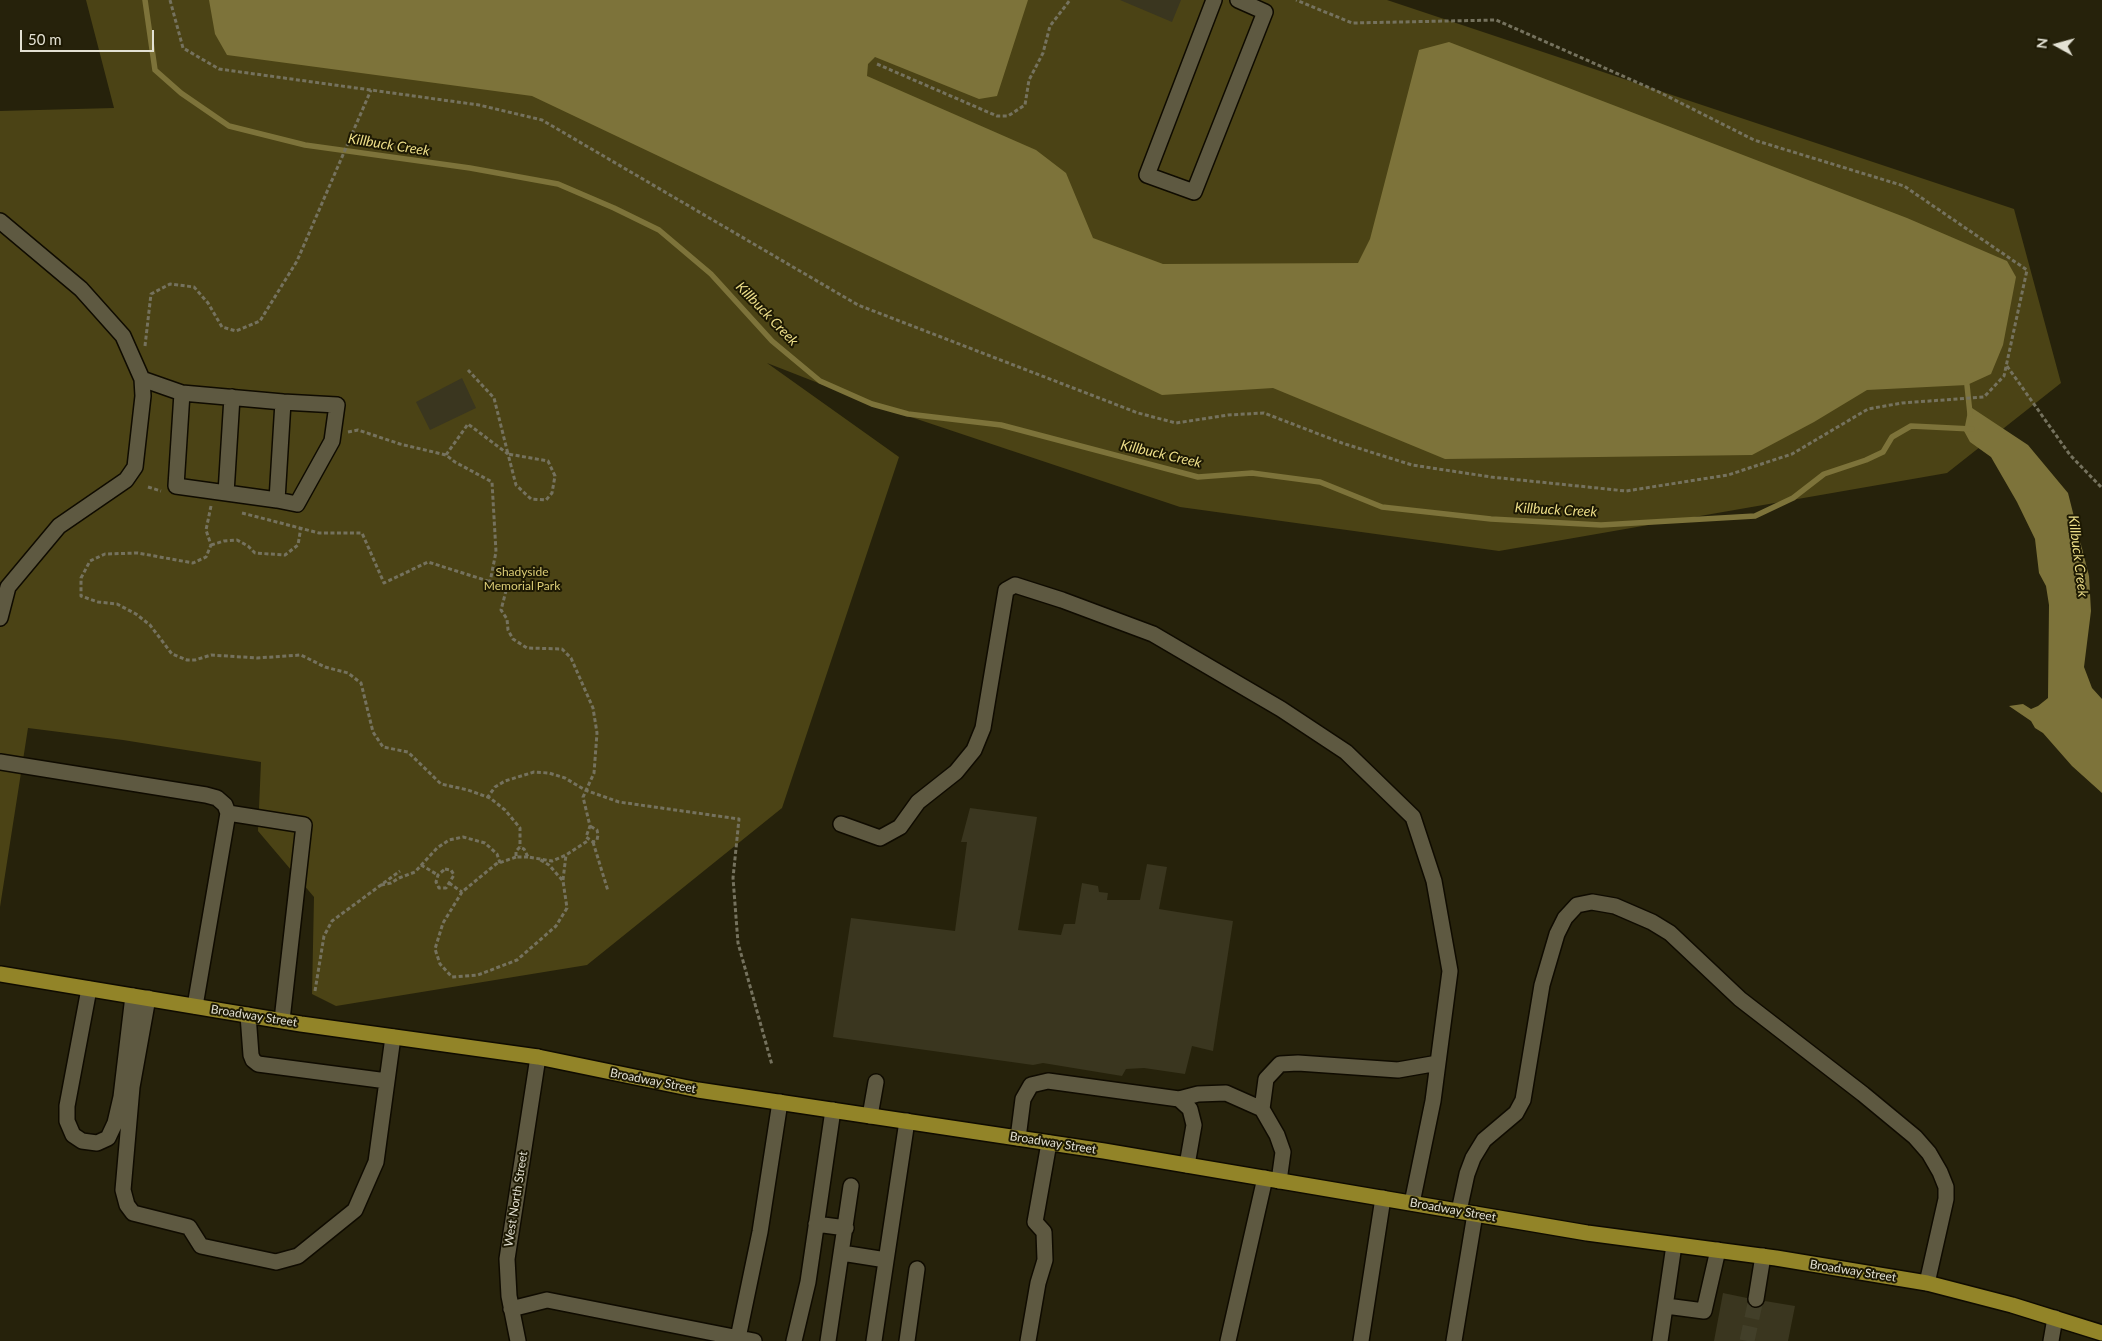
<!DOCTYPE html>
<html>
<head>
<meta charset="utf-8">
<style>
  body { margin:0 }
  #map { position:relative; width:2102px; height:1341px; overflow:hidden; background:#26220b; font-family:Lato,sans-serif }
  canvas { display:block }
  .north { position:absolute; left:2032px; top:20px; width:50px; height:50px; -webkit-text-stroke:4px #1d1903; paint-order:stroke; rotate:277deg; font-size:14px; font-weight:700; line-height:20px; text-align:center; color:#e3e1d3 }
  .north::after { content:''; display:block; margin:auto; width:18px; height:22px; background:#e3e1d3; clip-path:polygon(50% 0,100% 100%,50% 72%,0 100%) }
  .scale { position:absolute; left:20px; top:30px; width:134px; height:22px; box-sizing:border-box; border:2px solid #e3e1d3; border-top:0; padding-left:6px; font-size:15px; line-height:18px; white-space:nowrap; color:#e3e1d3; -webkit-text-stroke:4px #1d1903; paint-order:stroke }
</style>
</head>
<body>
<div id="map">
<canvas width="2102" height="1341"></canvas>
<div class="north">N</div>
<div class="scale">50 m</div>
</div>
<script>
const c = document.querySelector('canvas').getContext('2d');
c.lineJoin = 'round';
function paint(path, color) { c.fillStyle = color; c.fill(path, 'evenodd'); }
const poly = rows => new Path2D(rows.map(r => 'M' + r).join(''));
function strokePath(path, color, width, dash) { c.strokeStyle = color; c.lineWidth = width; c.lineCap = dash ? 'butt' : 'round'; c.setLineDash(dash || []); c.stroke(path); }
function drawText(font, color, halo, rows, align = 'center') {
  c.font = font + ' Lato,sans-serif'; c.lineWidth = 4; c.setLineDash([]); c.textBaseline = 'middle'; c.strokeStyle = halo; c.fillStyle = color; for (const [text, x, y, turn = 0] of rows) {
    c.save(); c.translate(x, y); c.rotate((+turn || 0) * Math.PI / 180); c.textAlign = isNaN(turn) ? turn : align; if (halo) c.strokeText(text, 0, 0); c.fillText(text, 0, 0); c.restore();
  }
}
paint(poly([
  [86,0,1387,0,2014,209,2061,383,1947,473,1499,551,1180,507,872,404,767,363,899,457,782,808,587,965,336,1006,312,994,314,897,258,831,261,762,123,740,28,728,0,907,0,111,114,108]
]), '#4b4315');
paint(poly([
  [209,0,1028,0,997,96,979,99,875,57,868,64,867,76,1036,150,1066,173,1093,238,1163,264,1358,263,1370,239,1419,50,1449,42,1907,218,2007,261,2016,277,2003,345,1991,374,1967,385,1867,390,1814,422,1752,455,1445,459,1273,388,1162,395,532,96,227,55,215,34],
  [1969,406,2028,445,2068,493,2089,576,2091,611,2084,667,2092,688,2102,699,2102,793,2072,766,2043,733,2035,728,2031,721,2009,706,2023,704,2031,709,2038,706,2048,698,2049,605,2046,586,2039,573,2035,539,2017,502,1991,457,1970,442,1964,431]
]), '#7d733a');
strokePath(poly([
  [145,0,155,70,181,93,229,126,305,145,470,168,558,184,614,208,659,230,711,274,772,341,820,381,872,404,908,414,1001,425,1198,477,1252,473,1320,482,1382,507,1491,519,1601,525,1755,516,1793,498,1824,474,1866,460,1883,452,1892,437,1911,426,1972,429],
  [1967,385,1970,414]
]), '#7d733a', 5.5);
paint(poly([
  [1120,0,1181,0,1172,22],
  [462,378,476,408,430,430,416,402],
  [970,808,1037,817,1018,930,1061,935,1064,924,1075,924,1082,883,1098,886,1099,892,1108,893,1107,900,1140,900,1147,864,1167,867,1159,909,1233,921,1213,1051,1192,1046,1185,1074,1144,1068,1126,1069,1122,1076,1043,1063,1033,1065,833,1037,851,918,955,931,967,842,961,842],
  [1723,1293,1747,1298,1747,1303,1754,1308,1760,1308,1765,1301,1795,1306,1788,1341,1714,1341]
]), '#3a361f');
strokePath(poly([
  [1747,1341,1756,1299]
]), '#423f29', 15, [15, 8]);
const minor = poly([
  [1214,0,1147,175,1194,192,1265,12,1238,0],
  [0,221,81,289,123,336,142,379,143,396,135,467,126,480,59,526,8,587,0,618],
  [142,379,182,393,283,402,277,500,176,486,182,393],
  [226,493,232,397],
  [277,500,297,504,332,441,337,405,283,402],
  [0,762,206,795,217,798,225,805,228,813,195,1006],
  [228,813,304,825,282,1020],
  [841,824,880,838,900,827,918,802,956,772,974,750,983,728,1006,590,1015,585,1062,600,1153,634,1281,709,1346,752,1413,817,1434,881,1450,971,1433,1101,1412,1203],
  [89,989,67,1106,67,1121,73,1135,82,1141,97,1143,108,1138,115,1123,121,1097,133,996],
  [148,998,132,1087,123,1190,127,1205,133,1213,189,1227,201,1246,276,1262,298,1256,355,1210,376,1162,393,1037],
  [248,1015,251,1055,253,1060,258,1064,387,1081],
  [1179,1099,1190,1109,1194,1125,1187,1165],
  [1262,1109,1266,1079,1280,1064,1298,1063,1398,1070,1438,1063],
  [870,1116,876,1082],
  [1018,1138,1023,1099,1031,1085,1048,1081,1179,1099,1198,1094,1226,1093,1262,1109,1277,1135,1283,1152,1279,1181],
  [1459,1211,1467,1174,1473,1158,1484,1140,1516,1113,1523,1100,1542,985,1557,934,1565,918,1577,905,1592,902,1615,906,1652,922,1670,933,1740,999,1863,1094,1915,1137,1929,1153,1940,1172,1946,1187,1946,1199,1927,1283],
  [816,1224,846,1228],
  [842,1253,886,1260],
  [1756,1299,1763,1256],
  [1666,1306,1704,1311,1718,1250],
  [511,1309,547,1300,754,1341],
  [738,1338,760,1232,780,1102],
  [518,1341,509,1296,507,1259,538,1057],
  [794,1341,808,1282,833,1110],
  [828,1341,851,1186],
  [874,1341,907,1121],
  [907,1341,917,1269],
  [1028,1341,1038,1283,1045,1260,1044,1232,1035,1222,1049,1143],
  [1228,1341,1265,1178],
  [1361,1341,1383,1198],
  [1454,1341,1475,1214],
  [1660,1341,1674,1245],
  [2051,1341,2055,1318]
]);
const major = poly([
  [0,974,301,1024,538,1057,698,1090,1104,1151,1587,1233,1776,1258,1927,1283,2012,1305,2102,1333]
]);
strokePath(minor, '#0f0b00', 18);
strokePath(major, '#0f0b00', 18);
strokePath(poly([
  [170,0,183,48,219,69,479,105,542,120,858,305,1138,413,1176,423,1228,415,1264,413,1342,443,1412,465,1491,477,1626,491,1728,475,1792,454,1868,409,1902,403,1984,397,2004,376,2027,270,1904,186,1754,140,1659,92,1496,20,1352,23,1296,0],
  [877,64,997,116,1008,116,1025,105,1029,80,1043,53,1050,26,1070,0],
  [145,346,151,294,170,284,194,287,208,303,222,327,236,331,260,321,297,261,371,90],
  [2007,366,2070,455,2102,488],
  [348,432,358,430,400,444,446,455,455,462,492,482,496,552,490,582],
  [446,455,468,424,508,454,516,485,531,499,546,500,552,493,555,476,548,461,508,454,494,398,468,370],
  [148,487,161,491],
  [211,506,206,530,211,545,206,557,193,563,138,553,105,554,90,561,81,578,81,596,98,602,117,604,136,614,150,625,172,654,187,660,195,660,211,655,257,658,301,655,325,667,348,673,361,683,373,732,383,747,408,752,441,784,468,790,490,798,505,810,520,828,520,847],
  [242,513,319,533,362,533,384,583,428,562,507,587,501,610,507,619,508,630,513,639,527,648,562,649,571,658,593,708,597,733,594,773,583,797,590,826,586,837,593,842,597,840,598,835,597,830,590,826],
  [211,545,224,541,237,540,248,546,255,553,285,555,298,545,301,527],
  [487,798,495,787,505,781,534,772,549,773,565,778,585,790,619,802,739,819,733,878,738,943,772,1065],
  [593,842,608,891],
  [516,857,496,864,462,892,443,923,435,949,440,964,452,977,478,975,517,960,556,926,567,908,563,881,549,865,539,859],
  [528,857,516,857,516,851,520,847,524,849,528,857,552,861,566,855,589,840],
  [421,865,438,875],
  [445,869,451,870,454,875,446,888,439,888,436,882,438,875,445,869],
  [563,880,566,855],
  [449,883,462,892],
  [381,885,391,883,399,878,415,872,437,848,449,840,463,837,485,843,497,854,500,863],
  [315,991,324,936,332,921,400,871]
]), '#75725e', 3, [4, 2.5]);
strokePath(minor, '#5e5941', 15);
strokePath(major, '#928428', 15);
drawText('12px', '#dbcc76', '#1d1903', [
  ["Shadyside",522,572],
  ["Memorial Park",522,586]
]);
drawText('12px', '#e3e1d3', '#1d1903', [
  ["Broadway Street",254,1016,9],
  ["Broadway Street",653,1081,11],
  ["Broadway Street",1053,1143,9],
  ["West North Street",516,1199,-81],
  ["Broadway Street",1453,1210,10],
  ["Broadway Street",1853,1271,9]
]);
drawText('italic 14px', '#eedf89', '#1d1903', [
  ["Killbuck Creek",389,145,9],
  ["Killbuck Creek",767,314,46],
  ["Killbuck Creek",1161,454,13],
  ["Killbuck Creek",1556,510,3],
  ["Killbuck Creek",2078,556,83]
]);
</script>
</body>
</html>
